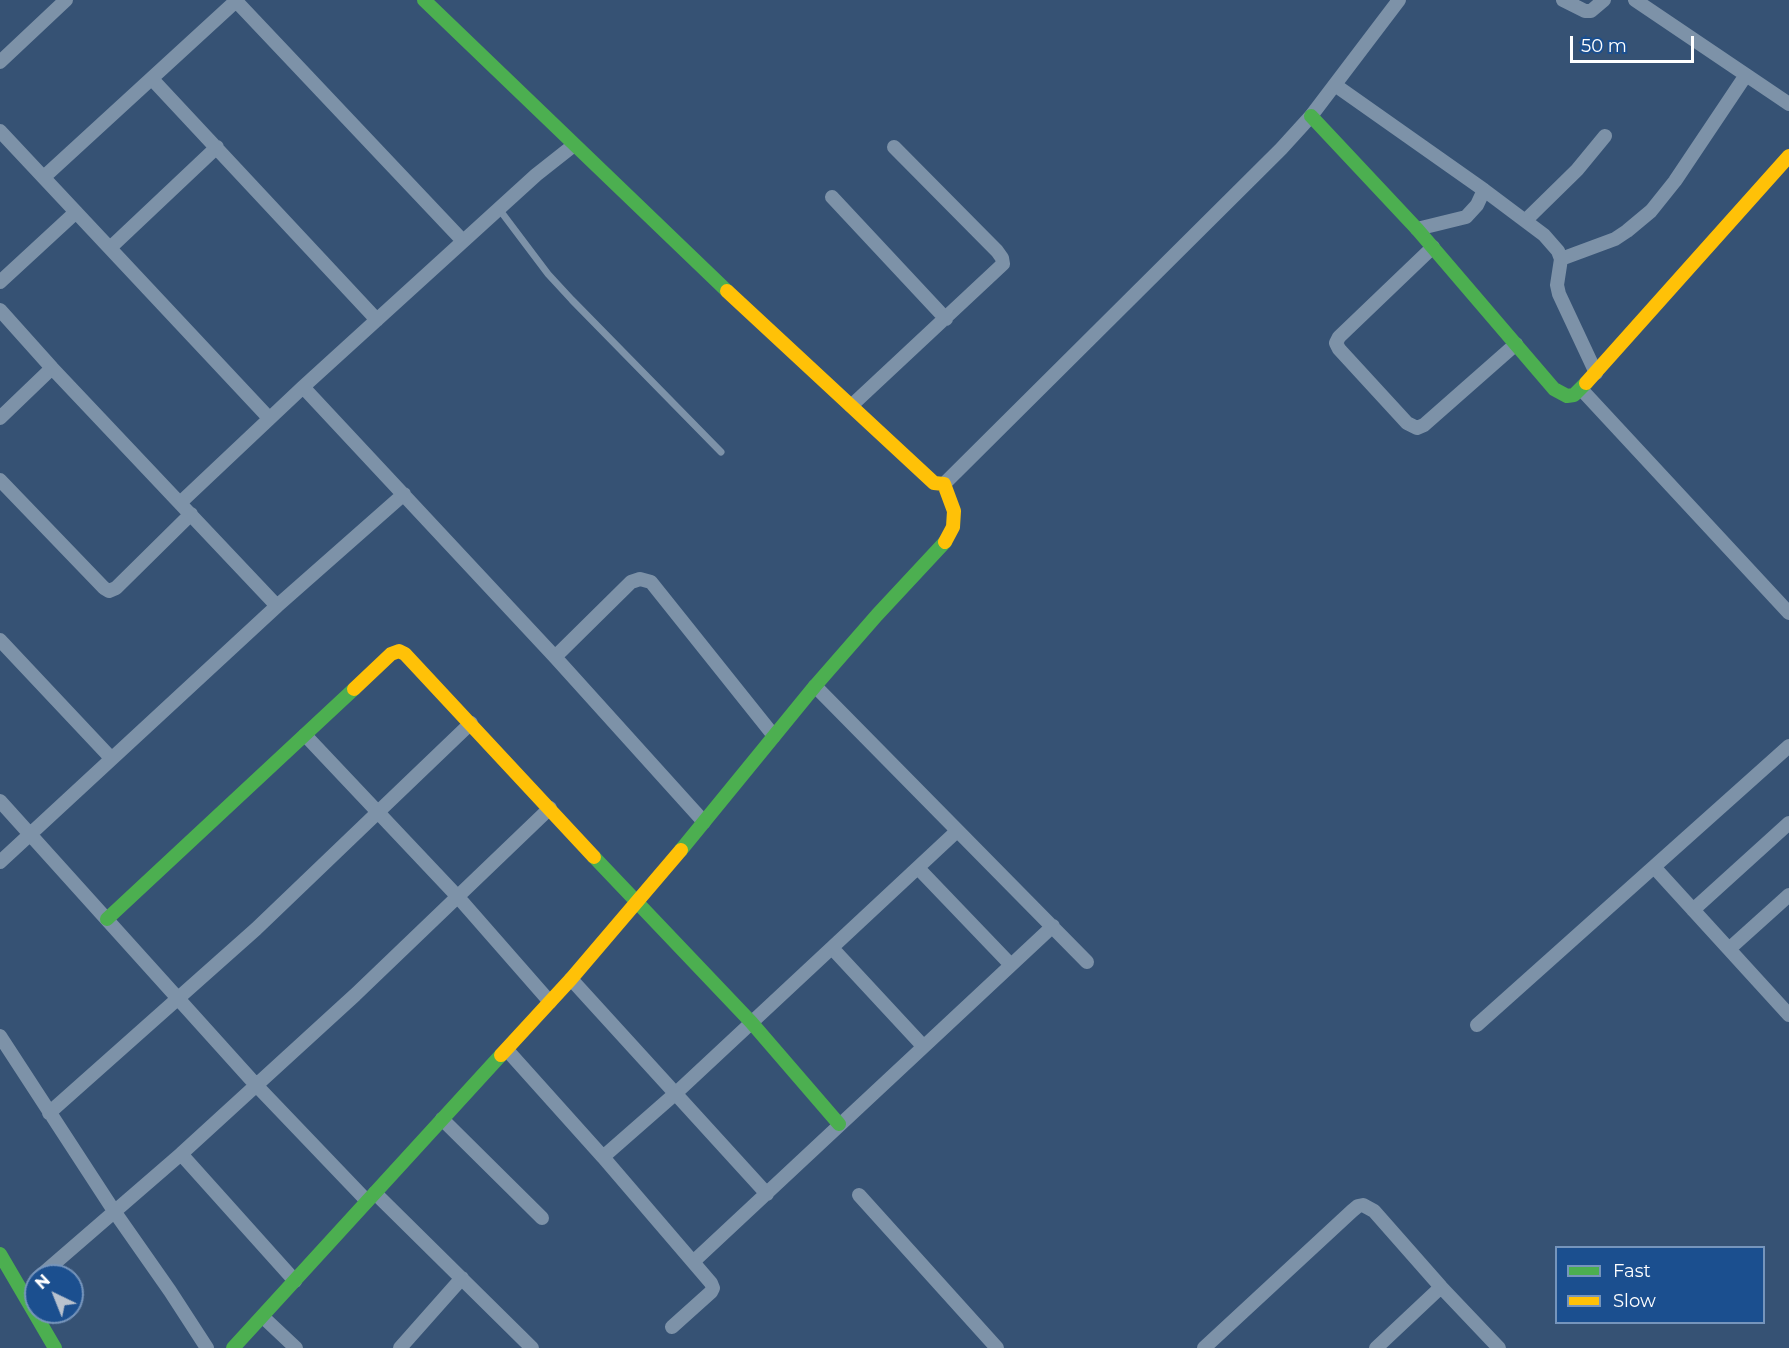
<!DOCTYPE html>
<html>
<head>
<meta charset="utf-8">
<style>
  body { margin:0 }
  #map { position:relative; width:1789px; height:1348px; overflow:hidden; background:#365274; font-family:Montserrat,sans-serif }
  canvas { display:block }
  .legend { position:absolute; left:1555px; top:1246px; width:210px; height:78px; box-sizing:border-box; background:#1b4f8f; border:2px solid #7695bc; margin:0; padding:8px 10px; list-style:none; font-size:18px; color:#fff }
  .legend li { display:flex; align-items:center; gap:12px; height:30px }
  .legend b { width:30px; border:2px solid #7695bc }
  .north { position:absolute; left:24px; top:1264px; width:60px; height:60px; box-sizing:border-box; background:#1b4f8f; border:2px solid #7695bc; border-radius:50%; rotate:317deg; font-size:16px; font-weight:700; line-height:24px; text-align:center; color:#fff }
  .north::after { content:''; display:block; margin:auto; width:21px; height:27px; background:#b9c2ce; clip-path:polygon(50% 0,100% 100%,50% 72%,0 100%) }
  .scale { position:absolute; left:1570px; top:36px; width:124px; height:27px; box-sizing:border-box; border:3px solid #fff; border-top:0; padding-left:8px; font-size:18px; line-height:21px; white-space:nowrap; color:#fff; -webkit-text-stroke:4px #1b4f8f; paint-order:stroke }
</style>
</head>
<body>
<div id="map">
<canvas width="1789" height="1348"></canvas>
<ul class="legend">
<li><b style="height:8px;background:#4caf50"></b>Fast</li>
<li><b style="height:8px;background:#ffc107"></b>Slow</li>
</ul>
<div class="north">N</div>
<div class="scale">50 m</div>
</div>
<script>
const c = document.querySelector('canvas').getContext('2d');
c.lineJoin = 'round';
const poly = rows => new Path2D(rows.map(r => 'M' + r).join(''));
function strokePath(path, color, width, dash) { c.strokeStyle = color; c.lineWidth = width; c.lineCap = dash ? 'butt' : 'round'; c.setLineDash(dash || []); c.stroke(path); }
strokePath(poly([
  [499,209,548,274,572,300,721,452]
]), '#7d92a8', 7);
strokePath(poly([
  [1563,0,1585,11,1591,11,1604,0],
  [1635,0,1789,104],
  [236,1,463,241],
  [0,62,66,0],
  [152,79,377,320],
  [1335,85,1484,190,1544,235,1558,251,1561,259,1557,285,1559,294,1596,373],
  [0,131,269,418],
  [44,177,237,0],
  [832,197,946,319],
  [1526,220,1577,170,1605,136],
  [1417,229,1466,217,1477,205,1484,190],
  [1433,247,1339,337,1336,343,1339,349,1407,423,1417,428,1424,425,1516,344],
  [110,248,217,147],
  [1561,259,1615,239,1627,231,1651,211,1675,181,1746,75],
  [0,282,76,212],
  [0,310,52,368,277,606],
  [303,387,555,657,704,822],
  [1581,389,1789,613],
  [851,406,1003,264,1002,258,997,251,894,147],
  [0,418,52,368],
  [0,480,104,588,109,591,116,588,191,514],
  [944,484,1281,149,1311,116,1399,0],
  [180,503,303,387,536,175,574,145],
  [0,640,111,758],
  [555,657,631,582,640,579,651,582,774,736],
  [815,686,1087,962],
  [305,735,458,897,550,1002],
  [0,801,256,1085,367,1201],
  [0,862,277,606,404,494],
  [1654,867,1789,1015],
  [918,868,1011,965],
  [1693,910,1789,823],
  [832,948,923,1046],
  [1729,949,1789,895],
  [571,979,767,1194],
  [1477,1025,1789,746],
  [0,1036,114,1211,170,1291,207,1348],
  [507,1050,603,1157,711,1283,713,1288,711,1292,672,1327],
  [49,1113,256,929,471,723],
  [442,1119,542,1218],
  [181,1154,295,1281],
  [603,1157,676,1093,957,831],
  [375,1193,532,1348],
  [859,1195,997,1348],
  [693,1262,1053,926],
  [40,1276,181,1154,355,995,550,808],
  [263,1317,296,1348],
  [400,1348,462,1278],
  [1204,1348,1352,1211,1358,1206,1363,1205,1374,1211,1441,1287,1499,1348],
  [1376,1348,1441,1287]
]), '#7d92a8', 14);
strokePath(poly([
  [424,0,727,291],
  [1311,116,1417,229,1554,389,1567,396,1574,395,1586,383],
  [681,850,815,686,877,615,945,542],
  [594,857,751,1022,839,1124],
  [107,919,354,689],
  [0,1254,55,1348],
  [233,1348,501,1055]
]), '#4caf50', 14);
strokePath(poly([
  [727,291,934,483,944,484,954,511,953,527,945,542],
  [1586,383,1789,156],
  [354,689,391,654,399,651,405,654,594,857],
  [501,1055,571,979,681,850]
]), '#ffc107', 14);
</script>
</body>
</html>
